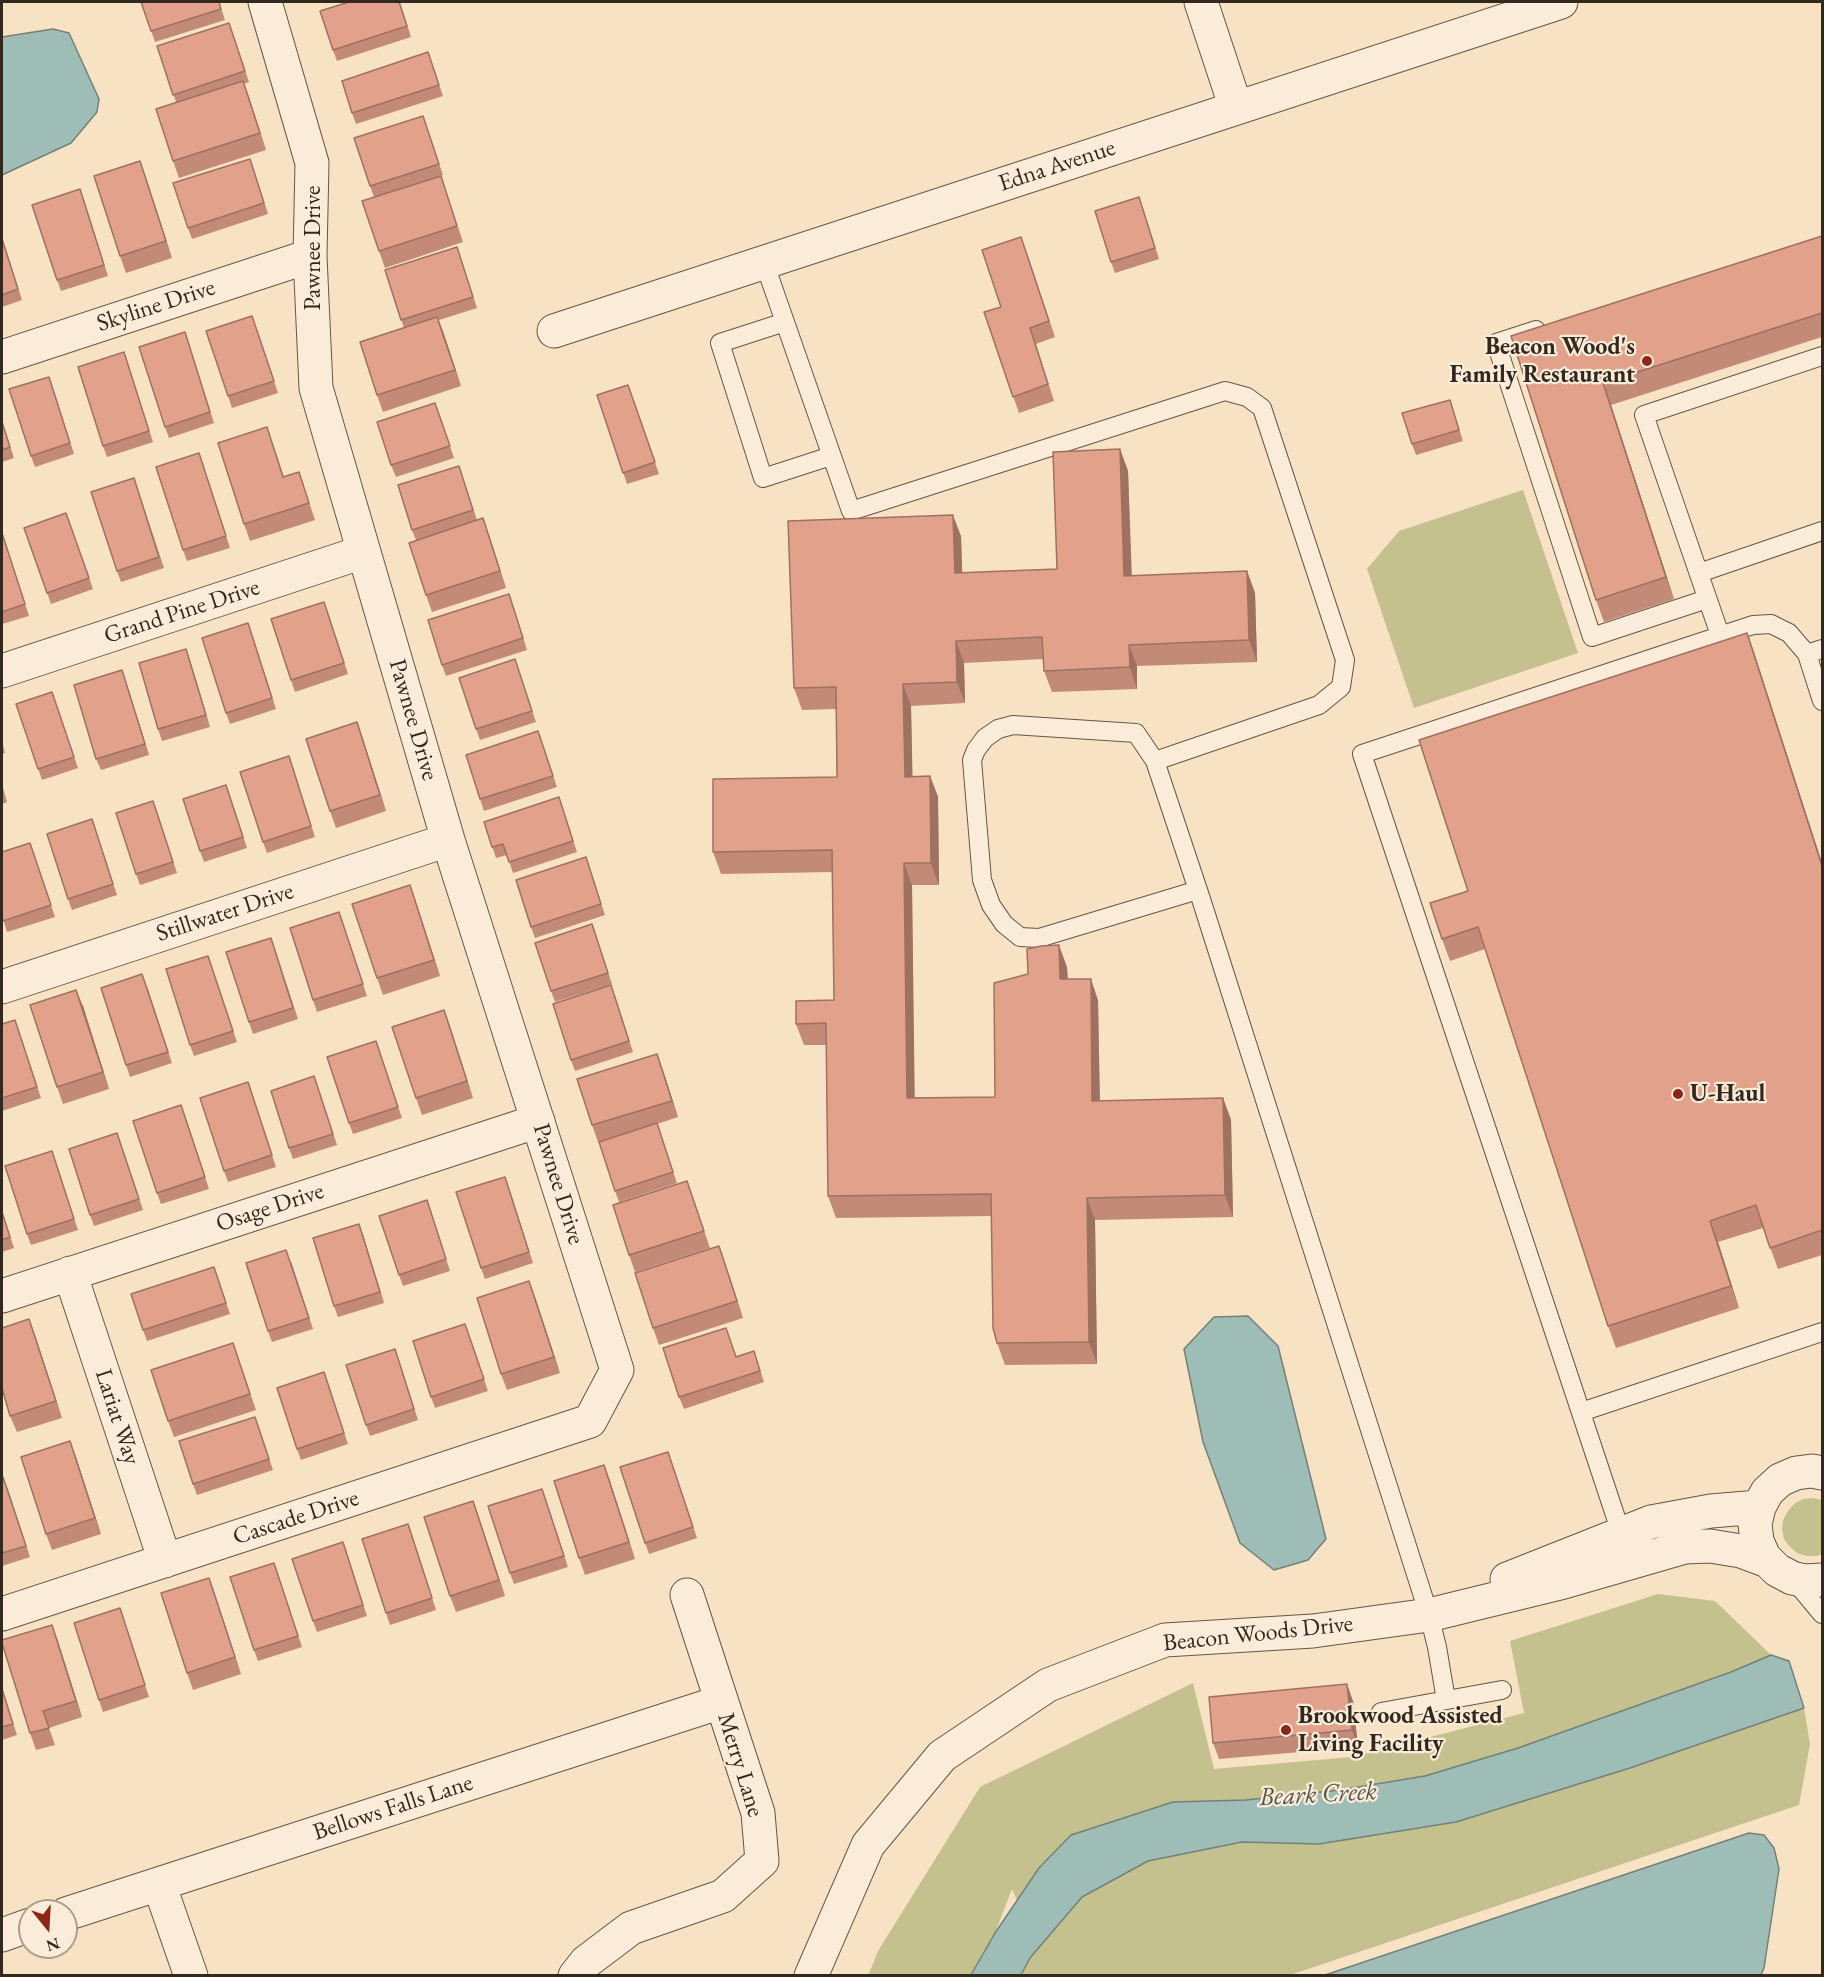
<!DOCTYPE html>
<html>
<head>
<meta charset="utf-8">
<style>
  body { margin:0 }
  #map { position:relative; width:1824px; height:1977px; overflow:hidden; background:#f8e2c4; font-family:"EB Garamond",serif }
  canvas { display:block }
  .frame { position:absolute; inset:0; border:3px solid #33281d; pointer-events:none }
  .north { position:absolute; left:18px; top:1899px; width:60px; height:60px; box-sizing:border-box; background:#faecd9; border:2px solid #aa9e8e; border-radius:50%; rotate:162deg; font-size:16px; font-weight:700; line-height:24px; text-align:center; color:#33281d }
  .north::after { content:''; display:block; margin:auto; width:21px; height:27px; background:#8f2418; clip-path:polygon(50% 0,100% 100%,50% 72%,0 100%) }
</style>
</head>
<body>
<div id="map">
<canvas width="1824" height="1977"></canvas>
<div class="frame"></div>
<div class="north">N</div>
</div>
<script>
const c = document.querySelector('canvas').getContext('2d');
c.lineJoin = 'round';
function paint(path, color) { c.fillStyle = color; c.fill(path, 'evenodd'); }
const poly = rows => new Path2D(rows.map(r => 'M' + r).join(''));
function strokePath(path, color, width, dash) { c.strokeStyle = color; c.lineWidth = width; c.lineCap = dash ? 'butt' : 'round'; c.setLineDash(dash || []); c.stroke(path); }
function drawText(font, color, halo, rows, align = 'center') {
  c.font = font + ' "EB Garamond",serif'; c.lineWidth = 4.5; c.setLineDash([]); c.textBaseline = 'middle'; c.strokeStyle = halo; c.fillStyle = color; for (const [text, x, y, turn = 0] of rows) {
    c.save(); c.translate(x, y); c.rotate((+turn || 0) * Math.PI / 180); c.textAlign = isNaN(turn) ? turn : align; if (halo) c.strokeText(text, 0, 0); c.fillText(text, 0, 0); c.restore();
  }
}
paint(poly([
  [1523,490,1578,653,1414,708,1367,569,1399,531],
  [1813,1498,1822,1500,1822,1554,1817,1556,1807,1556,1797,1553,1790,1547,1784,1539,1782,1529,1783,1520,1788,1511,1794,1504,1803,1499],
  [1658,1594,1715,1601,1771,1655,1731,1672,1518,1748,1425,1776,1340,1790,1246,1800,1173,1802,1039,1868,1017,1900,1012,1889,995,1933,971,1975,868,1976,878,1951,980,1787,1193,1683,1214,1769,1352,1757,1524,1713,1510,1641],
  [1804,1708,1810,1744,1799,1805,1290,1975,1021,1976,1030,1958,1082,1897,1148,1861,1242,1842,1319,1844,1456,1822,1630,1768]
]), '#c5c18f');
const water = poly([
  [53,29,69,33,99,99,97,112,71,143,2,175,2,37,53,29],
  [1248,1316,1278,1346,1326,1539,1308,1560,1274,1570,1240,1543,1203,1442,1184,1349,1214,1317,1248,1316],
  [1771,1655,1789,1661,1804,1708,1630,1768,1456,1822,1319,1844,1242,1842,1148,1861,1082,1897,1030,1958,1021,1975,971,1975,995,1933,1039,1868,1071,1835,1173,1802,1246,1800,1340,1790,1425,1776,1518,1748,1731,1672,1771,1655],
  [1749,1833,1764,1835,1774,1848,1779,1869,1764,1968,1761,1975,1325,1975,1749,1833]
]);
paint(water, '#9dbdb6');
strokePath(water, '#738179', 1.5);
const service = poly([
  [764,262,851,511,1225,391,1247,397,1262,408,1345,660,1341,687,1319,705,1155,761],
  [785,322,720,343,763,478,831,456],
  [1536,330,1496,343,1592,637,1707,599],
  [1699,573,1822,531],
  [1720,635,1644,415,1822,356],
  [1807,654,1822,701],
  [1198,890,1039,938,1020,937,1004,924,991,905,982,880,972,760,976,750,985,738,998,729,1013,725,1136,733,1155,761,1201,899,1429,1615,1437,1647,1446,1700],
  [1581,1412,1822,1332],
  [1624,1542,1362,754,1753,625,1771,624,1789,633,1807,654,1822,649],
  [1793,1579,1822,1614],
  [1381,1712,1502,1690]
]);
const minor = poly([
  [1201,2,1236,108],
  [554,331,1561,2],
  [2,357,310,256],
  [2,671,363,552],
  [2,987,448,840],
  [70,1273,165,1561],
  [2,1296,538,1121],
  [2,1614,590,1421,617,1370,448,840,316,388,310,256,312,163,265,2],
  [159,1884,191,1976],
  [66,1914,721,1702],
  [2,1935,30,1925],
  [575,1976,586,1962,631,1928,723,1896,762,1861,758,1813,687,1595]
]);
const tertiary = poly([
  [1822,1473,1812,1471,1796,1473,1780,1480,1767,1492,1759,1507,1755,1524,1757,1541,1764,1557,1777,1570,1792,1578,1805,1581,1822,1580],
  [1507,1579,1651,1522,1711,1511,1759,1507],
  [811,1976,868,1845,942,1756,1048,1685,1165,1640,1313,1631,1429,1615,1564,1582,1685,1547,1710,1546,1741,1551,1768,1561]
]);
strokePath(service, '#645647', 20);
strokePath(minor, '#645647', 35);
strokePath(tertiary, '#645647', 35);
strokePath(service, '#faecd9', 18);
strokePath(minor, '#faecd9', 33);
strokePath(tertiary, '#faecd9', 33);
paint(poly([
  [141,2,219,2,225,20,155,42],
  [400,2,411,37,337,61,333,50],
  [229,23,249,82,244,84,266,150,179,178,173,161,176,102,157,46],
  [432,64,443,96,356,124,352,113],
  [423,116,443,175,374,197,370,186],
  [254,170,268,214,192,239,188,228],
  [441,176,463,242,385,268,379,251],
  [146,178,172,258,126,273,120,256],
  [84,200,108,276,61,291,57,280],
  [1143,209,1159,259,1115,273,1111,262],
  [1822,236,1822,337,1611,405,1674,599,1604,622,1596,600,1511,336],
  [2,237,22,300,2,307],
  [457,247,477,308,439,320,461,386,383,412,377,395,404,328,385,270],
  [1027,253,1055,337,1036,344,1054,401,1019,413,984,312,1001,307],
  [256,327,278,393,232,408,228,396],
  [185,332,214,423,169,438,165,427],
  [124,352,153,442,107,457,103,446],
  [628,385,659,474,627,484,597,395],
  [53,388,74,454,35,467,31,456],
  [1450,400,1463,441,1416,455,1412,444],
  [435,403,454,458,396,477,391,465],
  [2,421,14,458,2,462],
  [273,444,284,477,299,472,315,520,250,541,244,524],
  [1120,449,1128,471,1132,576,1247,571,1255,593,1257,662,1137,666,1137,689,1052,692,1044,671,1043,659,964,663,965,703,911,706,912,776,930,776,938,797,939,885,912,885,914,1098,995,1097,1067,967,1068,979,1098,1000,1100,1101,1223,1098,1231,1120,1233,1217,1095,1220,1097,1364,1005,1365,997,1343,991,1216,836,1218,828,1196,826,1045,804,1045,796,1024,834,1000,832,872,721,874,713,852,837,777,836,709,802,710,794,688,961,536,962,573,1057,569],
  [203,464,230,548,187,561,183,550],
  [459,466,477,520,483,518,506,588,432,612,426,595,416,540,412,530],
  [138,490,164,568,121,582,117,571],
  [66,513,93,589,51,604,24,528],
  [2,533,29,616,2,624],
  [513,605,527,650,446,676,442,665],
  [328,613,348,674,295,692,291,680],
  [1747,633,1822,863,1822,1255,1778,1269,1763,1228,1718,1242,1739,1308,1616,1348,1608,1326,1485,949,1450,961,1442,939,1468,891],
  [252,634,276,709,230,724,226,713],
  [186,649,210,727,162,741,158,729],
  [122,670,149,755,101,770,96,759],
  [519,671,536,722,480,740,476,729],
  [52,692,78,768,42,780,16,704],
  [357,722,386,811,336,828,330,811],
  [538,731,557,787,484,811,480,799],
  [2,741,5,753,2,754],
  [293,768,315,837,267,853,263,842],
  [2,784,7,802,2,804],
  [230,796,247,848,204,862,200,851],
  [559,797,577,852,513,873,507,855,496,858,484,822],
  [157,812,177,873,140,885,136,874],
  [92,819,117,895,72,910,68,899],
  [30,843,55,917,7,932,2,915],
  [590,869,605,915,535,938,531,927],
  [410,885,440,976,383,995,377,978],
  [339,912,367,996,317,1012,313,1000],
  [596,936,612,984,555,1002,551,991],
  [275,949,298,1019,253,1034,249,1022],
  [208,956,237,1042,194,1056,190,1045],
  [147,986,172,1063,130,1077,126,1065],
  [615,996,633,1052,575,1071,571,1060],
  [83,1006,109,1089,63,1104,57,1087],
  [444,1010,473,1098,422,1115,416,1098],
  [2,1024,19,1031,41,1098,2,1111],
  [376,1041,402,1118,353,1134,349,1123],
  [657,1054,678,1117,657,1124,677,1183,619,1202,615,1191,640,1129,598,1142,592,1125],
  [314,1076,337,1145,293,1159,289,1148],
  [248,1082,276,1167,228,1182,224,1171],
  [185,1116,209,1189,161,1204,157,1193],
  [121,1144,143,1210,94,1226,90,1215],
  [52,1151,78,1230,31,1245,27,1234],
  [509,1188,533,1263,485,1279,481,1268],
  [693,1198,710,1248,635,1272,629,1255],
  [2,1211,14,1248,2,1252],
  [431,1211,450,1271,403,1286,399,1275],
  [363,1235,384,1303,338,1317,334,1306],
  [291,1261,313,1329,272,1342,268,1331],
  [725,1263,743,1318,659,1345,653,1328],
  [218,1279,230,1314,147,1341,143,1330],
  [535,1297,560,1373,507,1390,501,1374],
  [29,1319,62,1418,17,1432,10,1416],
  [465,1324,488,1391,435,1408,431,1397],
  [233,1343,256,1410,174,1437,168,1421],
  [754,1351,764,1382,684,1409,679,1397,736,1356],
  [399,1360,418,1420,370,1436,366,1425],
  [324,1372,348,1444,301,1460,297,1449],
  [259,1428,273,1470,197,1495,193,1484],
  [70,1441,101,1534,52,1550,46,1534],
  [668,1452,697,1538,649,1554,645,1543],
  [604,1465,635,1559,585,1575,579,1558],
  [2,1478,8,1489,30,1557,2,1566],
  [542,1489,568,1567,514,1584,510,1573],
  [473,1501,505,1596,456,1612,450,1596],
  [412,1535,436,1610,390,1625,386,1613],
  [343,1542,367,1616,317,1632,313,1621],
  [278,1574,302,1647,258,1661,254,1650],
  [209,1578,241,1674,193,1690,187,1673],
  [120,1608,149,1697,103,1712,99,1700],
  [52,1625,82,1717,49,1728,55,1745,36,1750,30,1733],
  [2,1688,17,1735,2,1740],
  [1353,1701,1358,1747,1219,1759,1213,1743]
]), '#c28a77');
paint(poly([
  [243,81,249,97,266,150,260,133],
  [140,161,146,178,172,258,166,241],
  [437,317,444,334,461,386,455,370],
  [1603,383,1611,405,1674,599,1666,577],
  [1120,449,1128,471,1132,598,1124,576],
  [953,515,961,536,963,595,955,573],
  [483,518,489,535,506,588,500,571],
  [1247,571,1255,593,1257,662,1249,640],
  [1747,633,1755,655,1822,863,1822,866],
  [956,641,964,663,965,703,957,682],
  [1129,645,1137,666,1137,689,1130,667],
  [186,649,190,660,210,727,206,715],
  [122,670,126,682,149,755,145,744],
  [903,684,911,706,913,798,905,777],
  [357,722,363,739,386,811,380,795],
  [930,776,938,797,939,885,931,863],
  [904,863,912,885,915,1120,907,1098],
  [410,885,416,902,440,976,434,960],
  [1059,945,1067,967,1068,1001,1060,979],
  [1091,979,1098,1000,1100,1123,1092,1101],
  [76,990,83,1006,109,1089,103,1072],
  [444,1010,450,1026,473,1098,467,1081],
  [657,1054,663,1070,678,1117,672,1101],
  [1223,1098,1231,1120,1233,1217,1225,1195],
  [1087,1198,1095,1220,1097,1364,1089,1342],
  [1710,1221,1718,1242,1739,1308,1731,1286],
  [359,1224,363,1235,384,1303,380,1292],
  [719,1246,725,1263,743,1318,737,1301],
  [529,1281,535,1297,560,1373,554,1357],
  [29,1319,35,1335,62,1418,56,1401],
  [70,1441,76,1457,101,1534,95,1518],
  [604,1465,610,1481,635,1559,629,1542],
  [473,1501,479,1518,505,1596,499,1580],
  [209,1578,215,1594,241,1674,235,1657],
  [52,1625,58,1641,82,1717,76,1701],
  [1347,1684,1353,1701,1358,1747,1352,1730]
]), '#9e7161');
const building = poly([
  [141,2,219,2,221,9,151,31,141,2],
  [349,2,399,2,407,26,333,50,320,11,349,2],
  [229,23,245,71,173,95,157,46,229,23],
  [428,52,439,85,352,113,342,81,428,52],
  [243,81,260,133,173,161,156,109,243,81],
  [423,116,439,164,370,186,354,138,423,116],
  [250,159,264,203,188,228,173,183,250,159],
  [140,161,166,241,120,256,94,176,140,161],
  [441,176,457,226,379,251,362,201,441,176],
  [80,189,104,265,57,280,32,205,80,189],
  [1139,197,1155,248,1111,262,1095,211,1139,197],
  [1822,236,1822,313,1603,383,1666,577,1596,600,1511,336,1822,236],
  [1021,237,1049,321,1030,328,1048,384,1013,397,984,312,1001,307,982,250,1021,237],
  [2,239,18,289,2,295,2,239],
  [457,247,473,297,401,320,385,270,457,247],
  [252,316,274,381,228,396,206,331,252,316],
  [437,317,455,370,377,395,360,342,437,317],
  [185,332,210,412,165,427,139,347,185,332],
  [124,352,149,431,103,446,78,367,124,352],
  [49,377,70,443,31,456,9,389,49,377],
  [628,385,655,462,623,473,597,395,628,385],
  [1450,400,1459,430,1412,444,1402,413,1450,400],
  [435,403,450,446,391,465,377,422,435,403],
  [2,422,10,447,2,450,2,422],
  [267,427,283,477,299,472,309,503,244,524,218,443,267,427],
  [1120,449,1124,576,1247,571,1249,640,1129,645,1130,667,1044,671,1042,637,956,641,957,682,903,684,905,777,930,776,931,863,904,863,907,1098,995,1097,994,983,1028,974,1027,949,1041,946,1059,945,1060,979,1091,979,1092,1101,1223,1098,1225,1195,1087,1198,1089,1342,997,1343,993,1328,991,1194,828,1196,826,1023,796,1024,796,1001,834,1000,832,850,713,852,713,779,837,777,836,687,794,688,788,521,953,515,955,573,1057,569,1053,452,1120,449],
  [199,453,226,536,183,550,156,467,199,453],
  [459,466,473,510,412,530,398,485,459,466],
  [134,478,159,557,117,571,91,492,134,478],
  [66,513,89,578,47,593,24,528,66,513],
  [483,518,500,571,426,595,409,543,483,518],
  [2,533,25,604,2,612,2,533],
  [509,594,523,638,442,665,428,620,509,594],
  [324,602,344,663,291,680,271,619,324,602],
  [248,623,272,698,226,713,202,638,248,623],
  [1747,633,1822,866,1822,1230,1770,1248,1756,1205,1710,1221,1731,1286,1608,1326,1478,927,1442,939,1430,903,1468,891,1419,740,1747,633],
  [186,649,206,715,158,729,139,663,186,649],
  [515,659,532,711,476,729,459,678,515,659],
  [122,670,145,744,96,759,74,685,122,670],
  [52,692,74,757,38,769,16,704,52,692],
  [357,722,380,795,330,811,306,739,357,722],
  [538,731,553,776,480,799,466,755,538,731],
  [289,756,311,826,263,842,240,772,289,756],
  [226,785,243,837,200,851,183,799,226,785],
  [559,797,573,841,509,862,503,844,492,847,484,822,559,797],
  [153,801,173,862,136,874,116,813,153,801],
  [92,819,113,884,68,899,47,834,92,819],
  [30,843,51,905,3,921,2,915,2,852,30,843],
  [586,857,601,904,531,927,516,880,586,857],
  [410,885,434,960,377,978,352,904,410,885],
  [339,912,363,984,313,1000,290,928,339,912],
  [592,924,608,973,551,991,535,943,592,924],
  [271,938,293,1008,249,1022,226,952,271,938],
  [208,956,233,1031,190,1045,166,969,208,956],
  [142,974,168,1052,126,1065,101,988,142,974],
  [611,985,629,1041,571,1060,553,1004,611,985],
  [76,990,103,1072,57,1087,30,1005,76,990],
  [444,1010,467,1081,416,1098,392,1027,444,1010],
  [15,1020,37,1087,2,1098,2,1024,15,1020],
  [376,1041,398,1107,349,1123,327,1057,376,1041],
  [657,1054,672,1101,592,1125,577,1079,657,1054],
  [314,1076,333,1134,289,1148,271,1091,314,1076],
  [248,1082,272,1155,224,1171,200,1098,248,1082],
  [181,1105,205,1177,157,1193,133,1121,181,1105],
  [657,1123,673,1172,615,1191,599,1142,657,1123],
  [117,1133,139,1199,90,1215,69,1149,117,1133],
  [52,1151,74,1219,27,1234,5,1166,52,1151],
  [505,1177,529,1252,481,1268,456,1192,505,1177],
  [687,1181,704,1231,629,1255,613,1205,687,1181],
  [427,1200,446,1259,399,1275,379,1216,427,1200],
  [2,1212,10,1237,2,1240,2,1212],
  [359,1224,380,1292,334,1306,313,1238,359,1224],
  [719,1246,737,1301,653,1328,635,1273,719,1246],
  [286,1250,309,1318,268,1331,246,1263,286,1250],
  [214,1267,226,1303,143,1330,131,1294,214,1267],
  [529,1281,554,1357,501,1374,477,1298,529,1281],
  [29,1319,56,1401,10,1416,2,1388,2,1328,29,1319],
  [465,1324,484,1379,431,1397,413,1341,465,1324],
  [726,1328,736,1357,754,1351,760,1371,679,1397,663,1348,726,1328],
  [233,1343,250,1394,168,1421,151,1370,233,1343],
  [395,1349,414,1409,366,1425,346,1365,395,1349],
  [324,1372,344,1433,297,1449,277,1388,324,1372],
  [255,1417,269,1459,193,1484,179,1441,255,1417],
  [70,1441,95,1518,46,1534,21,1457,70,1441],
  [668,1452,693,1527,645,1543,620,1467,668,1452],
  [604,1465,629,1542,579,1558,554,1481,604,1465],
  [3,1477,26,1546,2,1553,2,1478,3,1477],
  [542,1489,564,1556,510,1573,488,1506,542,1489],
  [473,1501,499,1580,450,1596,424,1517,473,1501],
  [408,1524,432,1598,386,1613,362,1539,408,1524],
  [343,1542,363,1605,313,1621,292,1559,343,1542],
  [274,1563,298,1636,254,1650,230,1577,274,1563],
  [209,1578,235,1657,187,1673,161,1593,209,1578],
  [120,1608,145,1685,99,1700,74,1623,120,1608],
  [52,1625,76,1701,43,1711,49,1728,30,1733,2,1643,2,1640,52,1625],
  [1347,1684,1352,1730,1213,1743,1209,1697,1347,1684],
  [2,1689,13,1724,2,1727,2,1689]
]);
paint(building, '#e2a18a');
strokePath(building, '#9e7161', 1.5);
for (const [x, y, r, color] of [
  [1647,361,6,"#8f2418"],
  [1678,1094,6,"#8f2418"],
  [1286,1730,6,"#8f2418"]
]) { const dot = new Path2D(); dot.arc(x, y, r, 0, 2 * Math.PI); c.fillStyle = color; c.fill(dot); strokePath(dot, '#faecd9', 2); }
drawText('24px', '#33281d', '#faecd9', [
  ["Edna Avenue",1057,166,-18],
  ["Pawnee Drive",313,248,-90],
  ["Skyline Drive",156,306,-18],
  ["Grand Pine Drive",182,612,-18],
  ["Pawnee Drive",413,720,74],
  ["Stillwater Drive",225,913,-18],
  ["Pawnee Drive",558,1184,73],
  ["Osage Drive",270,1208,-18],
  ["Lariat Way",117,1417,72],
  ["Cascade Drive",296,1518,-18],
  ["Beacon Woods Drive",1258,1634,-6],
  ["Merry Lane",740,1765,73],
  ["Bellows Falls Lane",393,1808,-18]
]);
drawText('bold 24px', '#33281d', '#faecd9', [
  ["Beacon Wood's",1635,347,"right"],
  ["Family Restaurant",1635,375,"right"],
  ["U-Haul",1690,1094],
  ["Brookwood Assisted",1298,1716],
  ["Living Facility",1298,1744]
], 'left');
drawText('italic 26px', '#53554b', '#faecd9', [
  ["Beark Creek",1318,1795,-3]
]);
</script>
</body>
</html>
